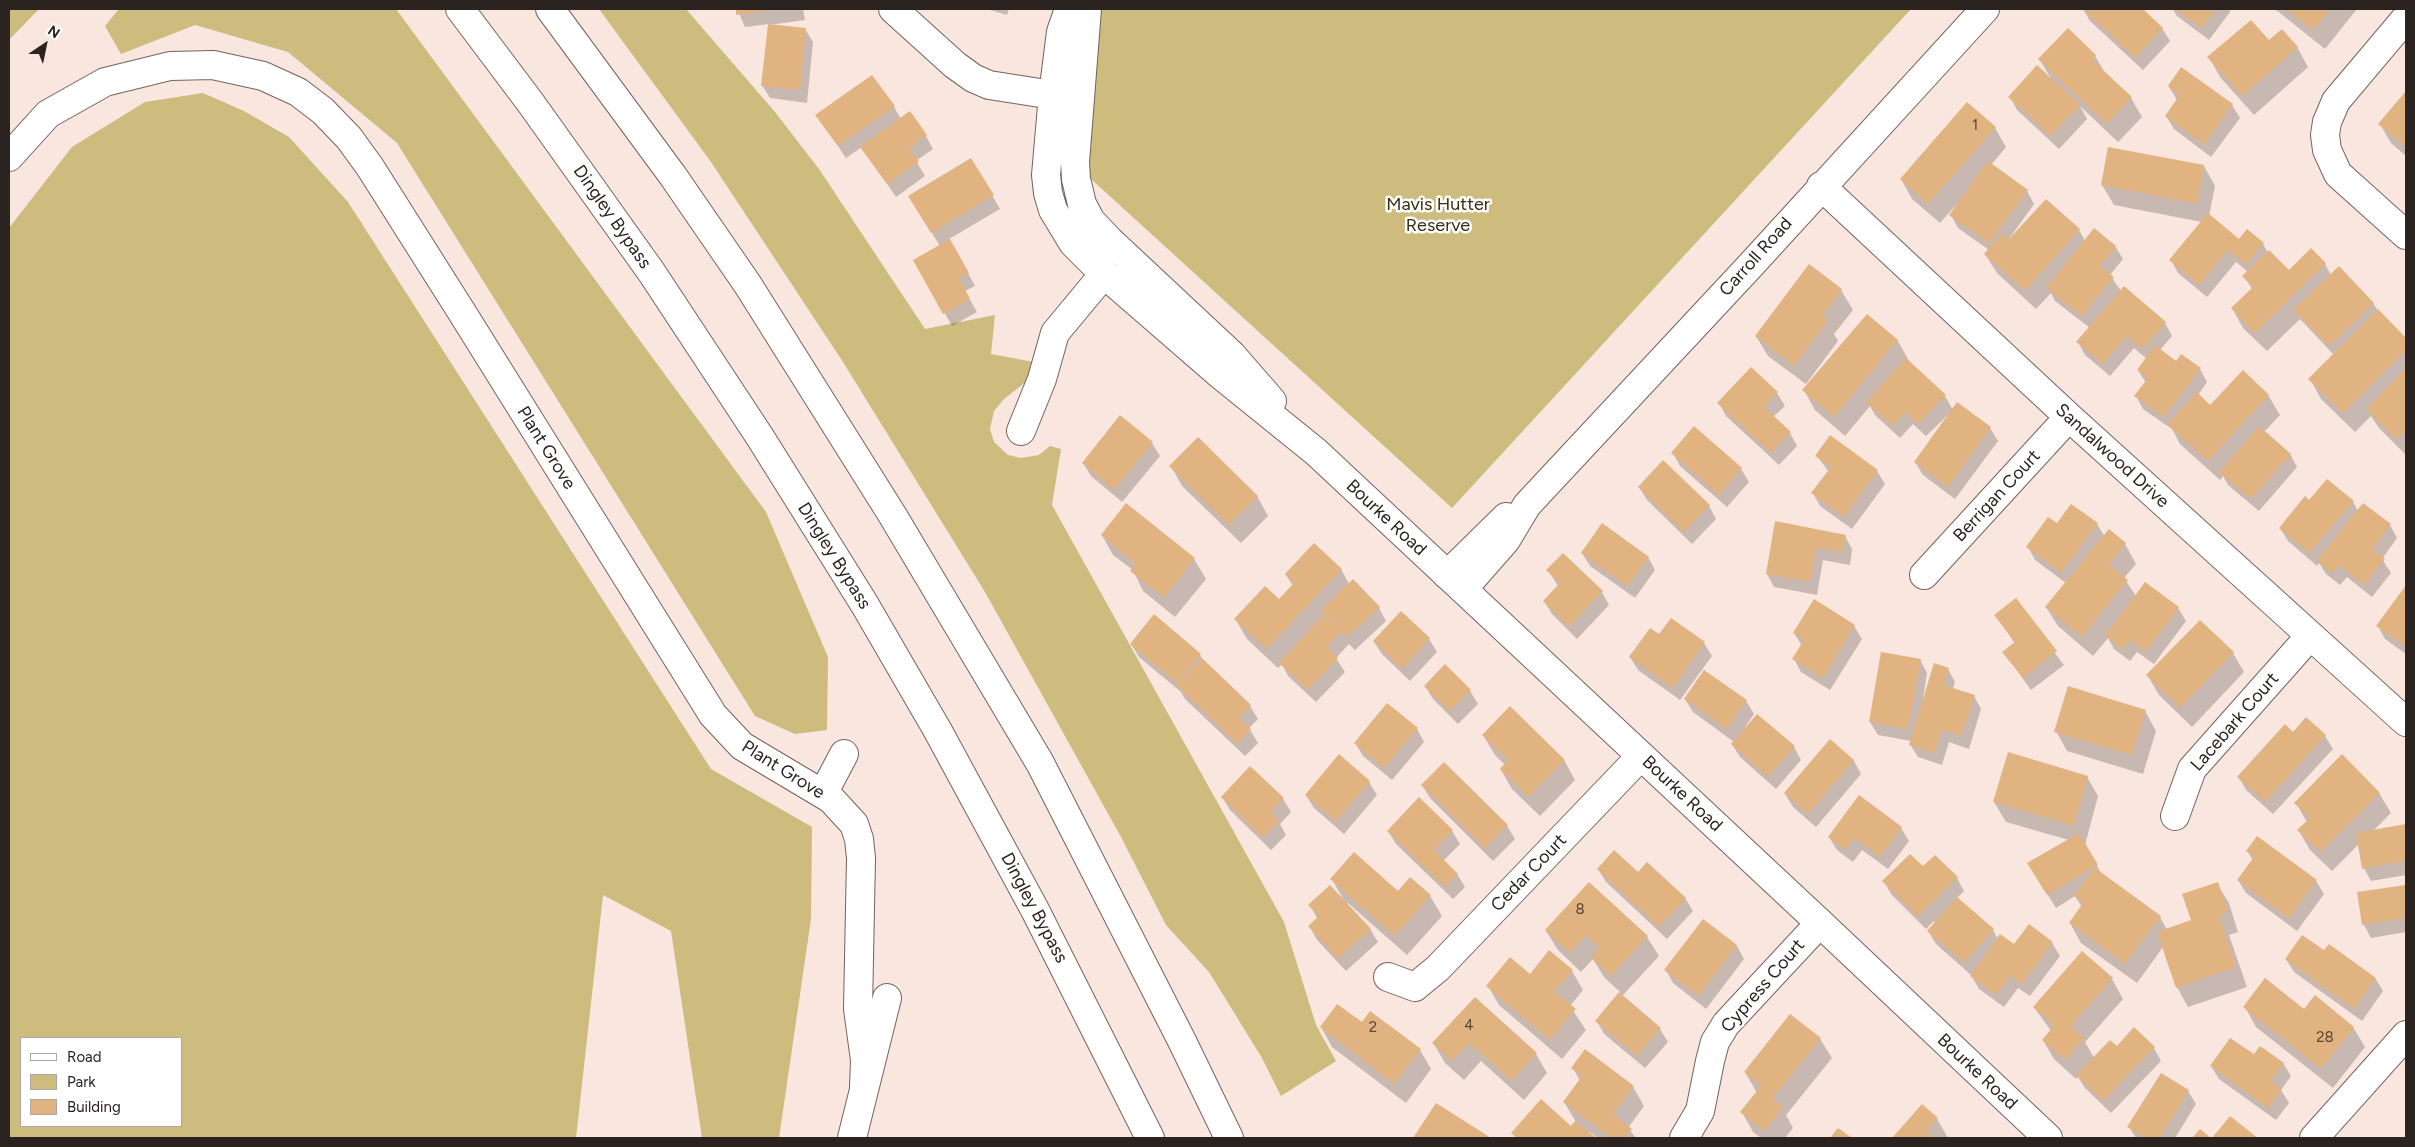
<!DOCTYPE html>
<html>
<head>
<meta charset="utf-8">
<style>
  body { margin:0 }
  #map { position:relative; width:2415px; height:1147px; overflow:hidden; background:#f9e6de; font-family:Figtree,sans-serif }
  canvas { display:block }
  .frame { position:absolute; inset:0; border:10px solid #2a2320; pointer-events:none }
  .legend { position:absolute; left:20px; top:1037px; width:162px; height:90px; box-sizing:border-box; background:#fff; border:1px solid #aaa7a6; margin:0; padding:6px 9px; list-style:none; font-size:15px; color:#2a2320 }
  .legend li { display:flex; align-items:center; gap:10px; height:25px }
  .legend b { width:25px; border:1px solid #aaa7a6 }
  .north { position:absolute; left:20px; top:20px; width:50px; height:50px; -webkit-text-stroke:4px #fff; paint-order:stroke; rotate:34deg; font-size:14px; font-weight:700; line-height:20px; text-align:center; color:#2a2320 }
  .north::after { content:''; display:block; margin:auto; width:18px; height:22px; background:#2a2320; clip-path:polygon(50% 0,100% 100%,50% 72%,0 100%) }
</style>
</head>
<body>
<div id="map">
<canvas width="2415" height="1147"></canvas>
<div class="frame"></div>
<ul class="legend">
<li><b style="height:6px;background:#fff"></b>Road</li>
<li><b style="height:14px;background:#cdbc7e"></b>Park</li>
<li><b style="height:14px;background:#e0b380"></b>Building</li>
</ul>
<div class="north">N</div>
</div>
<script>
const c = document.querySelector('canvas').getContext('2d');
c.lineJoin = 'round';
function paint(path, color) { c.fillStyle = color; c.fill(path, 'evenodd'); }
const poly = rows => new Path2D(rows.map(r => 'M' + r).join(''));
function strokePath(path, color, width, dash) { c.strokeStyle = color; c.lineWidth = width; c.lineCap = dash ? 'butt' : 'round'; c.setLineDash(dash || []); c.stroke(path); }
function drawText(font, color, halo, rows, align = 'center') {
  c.font = font + ' Figtree,sans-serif'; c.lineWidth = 5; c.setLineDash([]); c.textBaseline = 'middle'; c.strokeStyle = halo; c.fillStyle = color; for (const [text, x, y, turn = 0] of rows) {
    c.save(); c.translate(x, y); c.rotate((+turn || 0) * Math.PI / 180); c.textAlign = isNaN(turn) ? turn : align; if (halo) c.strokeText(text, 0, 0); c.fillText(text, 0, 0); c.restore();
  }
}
paint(poly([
  [9,9,39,9,9,40],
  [119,9,396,9,766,512,828,657,827,730,795,734,755,716,397,143,288,52,195,25,121,54,105,26],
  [599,9,686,9,775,112,819,169,925,329,995,315,991,354,1034,362,1027,381,1004,399,994,411,990,429,994,442,1008,455,1021,458,1039,455,1050,446,1061,449,1052,505,1284,922,1316,1025,1336,1061,1281,1096,1262,1058,1209,972,1166,925,1121,837,985,592,843,362,711,162],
  [1097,9,1911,9,1452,508,1080,169],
  [203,93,244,111,289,137,348,202,711,769,812,827,811,919,779,1138,702,1138,671,931,603,895,576,1138,9,1138,9,228,72,147,145,102],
  [21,1038,181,1038,181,1126,21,1126]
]), '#cdbc7e');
paint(poly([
  [737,9,803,9,805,20,769,25,805,29,813,42,807,103,770,98,762,85,769,24,745,27],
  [987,9,1009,9,1007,15],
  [2083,9,2141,9,2162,28,2170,41,2143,70,2090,21],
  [2173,9,2229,9,2230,12,2209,40,2177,16],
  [2275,9,2357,9,2325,49],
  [2269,42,2297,47,2308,67,2254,115,2220,77,2209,57],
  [2095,56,2107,76,2131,98,2142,117,2118,142,2080,106,2087,119,2059,149,2017,110,2010,97,2052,80,2040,60],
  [2169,87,2232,105,2240,118,2211,157,2174,129,2166,116,2177,100],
  [2406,93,2406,156,2391,143,2380,124],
  [894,107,901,119,926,136,933,149,916,161,925,176,896,197,862,147,846,158,817,115],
  [1995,128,2006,147,1991,165,2027,191,2034,204,2009,239,2079,230,2085,241,2115,246,2123,259,2110,275,2121,291,2165,323,2172,336,2160,350,2176,362,2200,369,2207,382,2198,395,2210,407,2268,395,2280,415,2264,432,2290,454,2297,467,2259,511,2228,485,2223,476,2220,480,2180,444,2172,429,2143,409,2136,396,2146,383,2138,370,2147,359,2134,348,2110,376,2085,355,2078,342,2090,328,2055,301,2051,293,2036,309,1997,273,1985,254,1989,250,1958,228,1951,215,1956,207,1955,206,1940,223,1912,199,1901,179],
  [971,159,1000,209,949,239,975,286,965,291,977,312,952,326,915,260,940,246,917,209],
  [2204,166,2215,186,2209,216,2239,241,2263,244,2268,253,2289,272,2311,250,2325,264,2331,275,2373,303,2378,311,2406,339,2406,455,2379,428,2371,416,2355,432,2321,399,2310,379,2334,355,2300,319,2267,351,2243,328,2232,308,2252,289,2244,276,2248,272,2236,262,2207,297,2178,273,2171,260,2202,222,2114,205,2102,185],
  [1809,266,1841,290,1853,310,1834,334,1838,341,1806,384,1768,356,1756,336],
  [1867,316,1898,341,1909,361,1945,396,1953,410,1926,436,1913,424,1900,438,1875,415,1870,406,1845,436,1815,410,1804,390],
  [1777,393,1785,406,1773,417,1790,433,1797,446,1779,465,1726,416,1719,403],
  [1958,404,1990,428,1998,441,1955,499,1923,475,1915,462],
  [1695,428,1741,469,1749,482,1727,507,1680,466,1673,453],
  [1152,443,1160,456,1122,502,1091,476,1083,463],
  [1817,456,1877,471,1885,484,1852,529,1820,506,1813,493,1829,472],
  [1171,466,1257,496,1268,516,1241,543,1182,486],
  [1639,487,1709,506,1716,519,1692,544,1647,500],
  [2309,502,2353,502,2358,511,2390,525,2397,538,2382,559,2391,573,2372,597,2347,577,2340,585,2326,574,2319,563,2317,566,2288,541,2280,528],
  [1127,505,1194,559,1206,579,1175,617,1143,591,1133,570,1113,555,1102,535],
  [1776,523,1845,536,1852,549,1850,565,1823,560,1817,595,1774,587,1767,574],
  [2097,524,2105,537,2109,531,2125,544,2136,564,2124,578,2136,596,2178,608,2186,621,2154,664,2137,652,2130,661,2114,649,2108,638,2093,656,2058,626,2046,607,2066,583,2035,560,2028,547,2057,525],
  [1582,553,1648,557,1655,570,1635,598,1590,566],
  [1341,569,1349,584,1379,608,1386,621,1355,650,1349,644,1336,658,1345,672,1316,702,1288,676,1282,664,1278,668,1247,639,1236,620,1279,600,1293,586,1286,575],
  [1548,570,1602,592,1609,605,1577,639,1552,614,1544,601,1558,586],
  [2406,587,2406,654,2385,639,2378,626],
  [2015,600,2064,665,2031,690,2004,652,2015,644,1996,615],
  [1814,601,1854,626,1862,639,1830,690,1801,672,1794,659,1802,646,1794,633],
  [1660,636,1704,643,1712,656,1680,700,1638,670,1630,657],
  [1429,639,1437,652,1410,681,1382,654,1374,642],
  [1131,644,1200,655,1205,663,1250,706,1258,719,1249,728,1258,743,1245,756,1185,699,1181,692,1139,657],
  [2233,653,2244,672,2192,727,2159,695,2148,676],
  [1920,660,1927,673,1923,699,1948,669,1955,682,1953,690,1974,696,1981,709,1969,749,1949,742,1942,765,1918,757,1910,744,1911,741,1878,735,1870,722],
  [1445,666,1470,691,1478,704,1458,724,1433,699,1425,686],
  [1685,699,1746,701,1754,714,1745,727,1794,747,1801,760,1776,789,1740,757,1732,744,1734,742,1693,712],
  [2145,711,2156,731,2143,774,2067,751,2056,731],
  [2306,719,2325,736,2333,749,2273,814,2246,790,2239,777,2293,733],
  [1417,729,1424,742,1392,780,1363,756,1355,743],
  [1483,735,1564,760,1575,780,1540,816,1512,789,1501,770,1505,765,1495,755],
  [1830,741,1854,761,1861,774,1816,827,1793,807,1785,794],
  [1250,767,1283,799,1291,812,1280,824,1286,835,1271,850,1230,810,1222,797],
  [2087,777,2098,796,2085,845,2102,875,2160,917,2167,930,2193,921,2217,884,2229,903,2238,932,2229,935,2247,987,2188,1007,2177,987,2163,947,2137,983,2081,943,2070,923,2082,907,2075,896,2056,908,2036,876,2069,840,2006,822,1994,802],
  [1369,782,1377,795,1344,834,1314,808,1306,795],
  [1422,785,1507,826,1515,839,1493,861,1430,798],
  [2379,793,2391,813,2372,832,2406,826,2406,875,2371,881,2364,868,2359,844,2332,871,2310,850,2299,831,2307,822,2296,803],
  [1419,799,1452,831,1460,844,1443,861,1457,874,1465,887,1453,899,1396,844,1388,831],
  [1901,828,1909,841,1888,869,1862,850,1853,862,1837,850,1829,837],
  [2257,838,2316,881,2324,894,2297,931,2246,893,2238,880,2253,860,2247,851],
  [1923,868,1957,878,1964,891,1957,898,1993,930,1998,939,2014,945,2052,943,2060,956,2030,996,2018,988,2004,1007,1979,989,1971,975,1936,944,1928,931,1936,923,1934,921,1926,929,1891,894,1884,881],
  [1598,869,1638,874,1685,898,1693,911,1667,939,1606,882],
  [1332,879,1398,892,1410,879,1430,896,1442,916,1407,955,1348,903,1346,904,1370,929,1378,942,1346,971,1317,940,1310,927,1317,918,1310,905,1343,899],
  [1589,884,1647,937,1659,956,1622,996,1660,1029,1668,1042,1645,1068,1604,1034,1597,1021,1621,993,1604,977,1593,959,1581,972,1558,950,1546,931],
  [2406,886,2406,932,2371,938,2364,925,2359,894],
  [1704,921,1737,946,1744,959,1706,1009,1673,983,1666,970],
  [2325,952,2375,978,2383,991,2362,1021,2294,972,2286,959],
  [1572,971,1583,990,1570,1006,1586,1030,1562,1059,1499,1005,1488,986,1530,975],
  [2112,979,2123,999,2085,1042,2094,1058,2117,1048,2154,1048,2161,1061,2111,1113,2085,1088,2078,1077,2076,1079,2054,1059,2043,1040,2051,1031,2034,1007],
  [1475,999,1536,1054,1547,1073,1524,1100,1481,1061,1464,1080,1445,1063,1434,1044],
  [2245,1007,2304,1011,2353,1027,2365,1047,2333,1088,2256,1027],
  [1790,1016,1820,1039,1832,1058,1786,1115,1793,1128,1785,1138,1761,1138,1753,1132,1742,1112,1757,1093,1745,1072],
  [1362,1024,1420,1050,1431,1069,1406,1103,1332,1047,1321,1027],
  [2283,1063,2291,1076,2281,1090,2289,1103,2276,1120,2219,1079,2211,1066],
  [1573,1068,1633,1087,1644,1106,1628,1128,1636,1138,1598,1138,1589,1132,1588,1133,1594,1138,1516,1138,1513,1133,1571,1127,1576,1122,1564,1102,1580,1081],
  [2161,1075,2188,1091,2196,1104,2175,1138,2136,1138,2129,1127],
  [1437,1104,1489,1138,1415,1138],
  [1922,1106,1937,1119,1948,1138,1894,1138]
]), '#0003');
paint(poly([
  [736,9,772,9,772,10,736,15],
  [2083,9,2143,9,2163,28,2135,58],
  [2176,9,2216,9,2201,28],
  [2286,9,2330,9,2313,30],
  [2251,20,2269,40,2282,29,2298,47,2242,96,2207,57],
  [768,24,806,28,800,90,761,86],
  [2068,28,2096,55,2092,60,2132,97,2107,124,2038,59],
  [2037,65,2080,105,2051,136,2008,97],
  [2181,67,2233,104,2204,145,2165,116,2179,96,2168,86],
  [872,75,895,106,838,146,815,115],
  [2406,91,2406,147,2378,124],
  [1967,102,1996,127,1928,204,1900,179],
  [910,111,927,135,909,148,919,162,887,184,860,147],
  [2108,147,2204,165,2197,204,2101,185],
  [971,158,994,195,931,233,908,196],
  [1988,161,2028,190,1989,243,1949,215],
  [2046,199,2080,229,2025,291,1984,254,2002,233,2009,239],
  [2208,213,2239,239,2247,229,2264,243,2246,265,2228,250,2199,285,2169,260],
  [2094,228,2116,246,2100,266,2114,277,2082,316,2046,288],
  [950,239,969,273,959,278,970,299,943,314,913,260],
  [2311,248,2326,263,2255,333,2231,308,2253,287,2242,276,2269,250,2289,270],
  [1809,264,1842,289,1822,316,1828,320,1794,366,1755,336],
  [2339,266,2374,303,2329,346,2293,310],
  [2124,286,2166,322,2143,349,2126,336,2103,364,2076,342],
  [2378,309,2406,338,2406,350,2343,413,2308,379],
  [1867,314,1898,340,1834,417,1802,390],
  [2155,345,2176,361,2181,354,2201,368,2164,417,2134,396,2148,378,2137,370],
  [1906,358,1946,395,1918,424,1905,412,1892,426,1866,402],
  [1751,367,1778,392,1764,407,1791,432,1771,453,1717,403],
  [2406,368,2406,431,2397,440,2366,409],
  [2243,370,2269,395,2208,461,2167,424,2197,392,2210,405],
  [1957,402,1991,427,1948,487,1914,462],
  [1120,415,1153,442,1114,490,1082,463],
  [1694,426,1742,468,1719,495,1671,453],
  [2259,426,2291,454,2251,499,2219,472],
  [1830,435,1878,470,1844,517,1811,493,1831,467,1815,456],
  [1198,437,1258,496,1229,525,1169,466],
  [1663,460,1710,505,1684,532,1638,487],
  [2327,479,2354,501,2309,553,2279,528,2305,496,2309,500],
  [1126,503,1195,558,1164,598,1130,571,1136,564,1101,535],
  [2363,503,2391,524,2372,549,2385,559,2364,585,2339,565,2332,573,2317,561],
  [2071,504,2098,523,2061,573,2026,547,2048,517,2057,523],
  [1775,521,1846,535,1843,552,1816,548,1810,582,1766,574],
  [1602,523,1649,557,1627,586,1581,553],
  [2109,529,2126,543,2109,564,2128,580,2082,637,2045,607],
  [1314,543,1342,569,1267,649,1234,619,1265,586,1279,599,1294,583,1285,574],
  [1563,553,1603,591,1569,627,1543,601,1560,583,1546,570],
  [1353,579,1380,607,1347,637,1341,632,1327,647,1338,658,1308,690,1279,663,1323,615,1339,629,1321,610],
  [2145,582,2179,607,2146,652,2130,640,2123,649,2105,636],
  [2406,585,2406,647,2376,626],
  [2016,598,2057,651,2023,678,2002,652,2015,642,1994,615],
  [1814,599,1855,625,1823,678,1792,659,1804,640,1793,633],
  [1401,611,1430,638,1402,669,1373,641],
  [1154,614,1201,654,1177,683,1130,644],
  [1671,618,1705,642,1673,688,1629,657,1650,628,1659,634],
  [2200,620,2234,652,2180,708,2146,675],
  [1881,652,1921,659,1908,729,1869,722],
  [1202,658,1251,705,1239,718,1251,729,1237,744,1176,685],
  [1934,663,1949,668,1943,685,1975,695,1961,736,1942,730,1934,753,1909,745],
  [1445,664,1471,690,1450,711,1424,686],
  [1704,670,1747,700,1727,729,1684,699],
  [2068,686,2146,710,2132,755,2054,732],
  [1387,703,1418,728,1384,768,1354,743],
  [1510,706,1565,760,1528,797,1500,769,1508,760,1482,735],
  [1757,714,1795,746,1768,777,1731,744],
  [2306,717,2326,735,2265,802,2237,777,2285,724,2293,732],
  [1830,739,1854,760,1808,814,1784,793],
  [2008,752,2088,776,2074,826,1993,802],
  [1339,754,1370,781,1336,821,1305,795],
  [2342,754,2380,793,2320,852,2297,830,2310,818,2294,803],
  [1444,762,1508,825,1485,848,1421,785],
  [1250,766,1284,798,1271,812,1279,821,1263,838,1221,797],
  [1859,795,1902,827,1880,857,1854,838,1845,850,1828,837],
  [1419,797,1453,830,1434,850,1458,874,1445,887,1387,831],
  [2406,824,2406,861,2362,869,2356,833],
  [2079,833,2098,865,2047,895,2027,863],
  [2257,836,2317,880,2289,918,2237,880,2254,857,2246,851],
  [1614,850,1638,872,1647,862,1686,898,1659,927,1597,869],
  [1354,852,1398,891,1410,877,1431,895,1395,936,1330,879],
  [1910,854,1923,866,1935,855,1958,877,1918,917,1882,881],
  [2095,868,2161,916,2125,964,2069,923,2083,903,2074,896],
  [1589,882,1648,936,1611,976,1591,958,1599,948,1586,935,1569,953,1545,930],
  [2218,882,2228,912,2219,915,2236,967,2176,988,2157,932,2191,920,2182,894],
  [1330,885,1371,929,1338,959,1308,926,1319,916,1308,905],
  [2406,885,2406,918,2362,925,2357,892],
  [1957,897,1994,929,1964,963,1927,931],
  [1703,919,1737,945,1698,996,1664,970],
  [2029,924,2053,942,2022,984,2010,976,1996,995,1970,976,2000,934,2014,944],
  [2302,935,2324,950,2329,944,2376,978,2354,1009,2285,959],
  [1549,950,1573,970,1554,992,1576,1009,1550,1040,1486,986,1510,957,1530,974],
  [2082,951,2113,978,2071,1026,2084,1038,2065,1060,2042,1040,2054,1026,2033,1007],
  [2265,978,2304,1009,2315,995,2354,1027,2321,1069,2243,1007],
  [1619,992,1661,1028,1637,1056,1595,1021],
  [1475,997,1537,1053,1512,1081,1469,1043,1452,1061,1432,1043],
  [1337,1004,1362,1022,1370,1011,1421,1049,1394,1084,1320,1027],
  [1790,1014,1821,1038,1772,1099,1783,1107,1764,1131,1740,1112,1761,1086,1744,1072],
  [2134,1027,2155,1047,2103,1101,2076,1075,2110,1040,2117,1046],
  [2230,1038,2254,1054,2260,1046,2284,1063,2271,1081,2282,1089,2268,1108,2210,1066],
  [1585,1049,1634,1086,1613,1114,1632,1129,1625,1138,1611,1138,1563,1102,1582,1076,1571,1068],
  [2161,1073,2189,1090,2160,1138,2146,1138,2127,1127],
  [1541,1099,1571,1126,1575,1121,1596,1138,1517,1138,1511,1133],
  [1436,1103,1491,1138,1413,1138],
  [1922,1104,1938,1118,1926,1131,1934,1138,1892,1138],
  [2230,1116,2258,1138,2212,1138],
  [1838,1128,1852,1138,1830,1138],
  [2200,1129,2211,1138,2192,1138]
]), '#e0b380');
const minor = poly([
  [893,9,955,65,973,78,989,85,1053,95],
  [2406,18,2336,101,2327,122,2325,135,2327,150,2338,174,2406,235],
  [9,157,48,114,105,82,170,66,213,65,263,76,298,92,323,111,349,138,370,167,463,314,713,715,742,746,831,799,854,824,859,839,861,858,858,1009,865,1060,864,1087],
  [1821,186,2069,417,2406,722],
  [1021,431,1042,379,1055,333,1104,274],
  [1447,575,1506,517],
  [1924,575,2069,417],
  [1463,589,1506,540,1527,505,1750,266,1985,9],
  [823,794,844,754],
  [2175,816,2192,769,2310,636],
  [1388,977,1415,987],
  [1415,987,1438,968,1641,756],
  [852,1138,887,998],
  [1684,1138,1700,1111,1710,1061,1715,1042,1726,1024,1820,923],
  [2314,1138,2406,1035]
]);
const secondary = poly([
  [1069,9,1061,32,1053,95,1046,175,1048,193,1053,210,1073,243,1104,274,1217,372,1316,452,1820,923,2048,1138],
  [1087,9,1075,162,1076,179,1082,204,1091,221,1110,241,1232,355,1272,401]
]);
const trunk = poly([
  [460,9,530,102,652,273,760,437,865,605,938,731,1035,910,1150,1138],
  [550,9,673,176,748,285,893,516,1040,763,1182,1041,1229,1138]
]);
strokePath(minor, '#74635d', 30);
strokePath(secondary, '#74635d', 30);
strokePath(trunk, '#74635d', 30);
strokePath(minor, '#fff', 28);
strokePath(secondary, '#fff', 28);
strokePath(trunk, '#fff', 28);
drawText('15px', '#584738', null, [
  ["1",1975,126],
  ["8",1580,910],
  ["4",1469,1026],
  ["2",1373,1028],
  ["28",2325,1038]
]);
drawText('18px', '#352d10', '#fff', [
  ["Mavis Hutter",1438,205],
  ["Reserve",1438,226]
]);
drawText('18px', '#2a2320', '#fff', [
  ["Dingley Bypass",612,217,55],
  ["Carroll Road",1756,257,-48],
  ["Plant Grove",546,448,58],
  ["Sandalwood Drive",2112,456,42],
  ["Berrigan Court",1997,496,-47],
  ["Bourke Road",1386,518,43],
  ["Dingley Bypass",834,556,58],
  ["Lacebark Court",2235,722,-49],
  ["Plant Grove",783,770,32],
  ["Bourke Road",1682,794,43],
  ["Cedar Court",1529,873,-46],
  ["Dingley Bypass",1034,908,62],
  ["Cypress Court",1763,986,-49],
  ["Bourke Road",1977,1072,43]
]);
</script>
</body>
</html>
